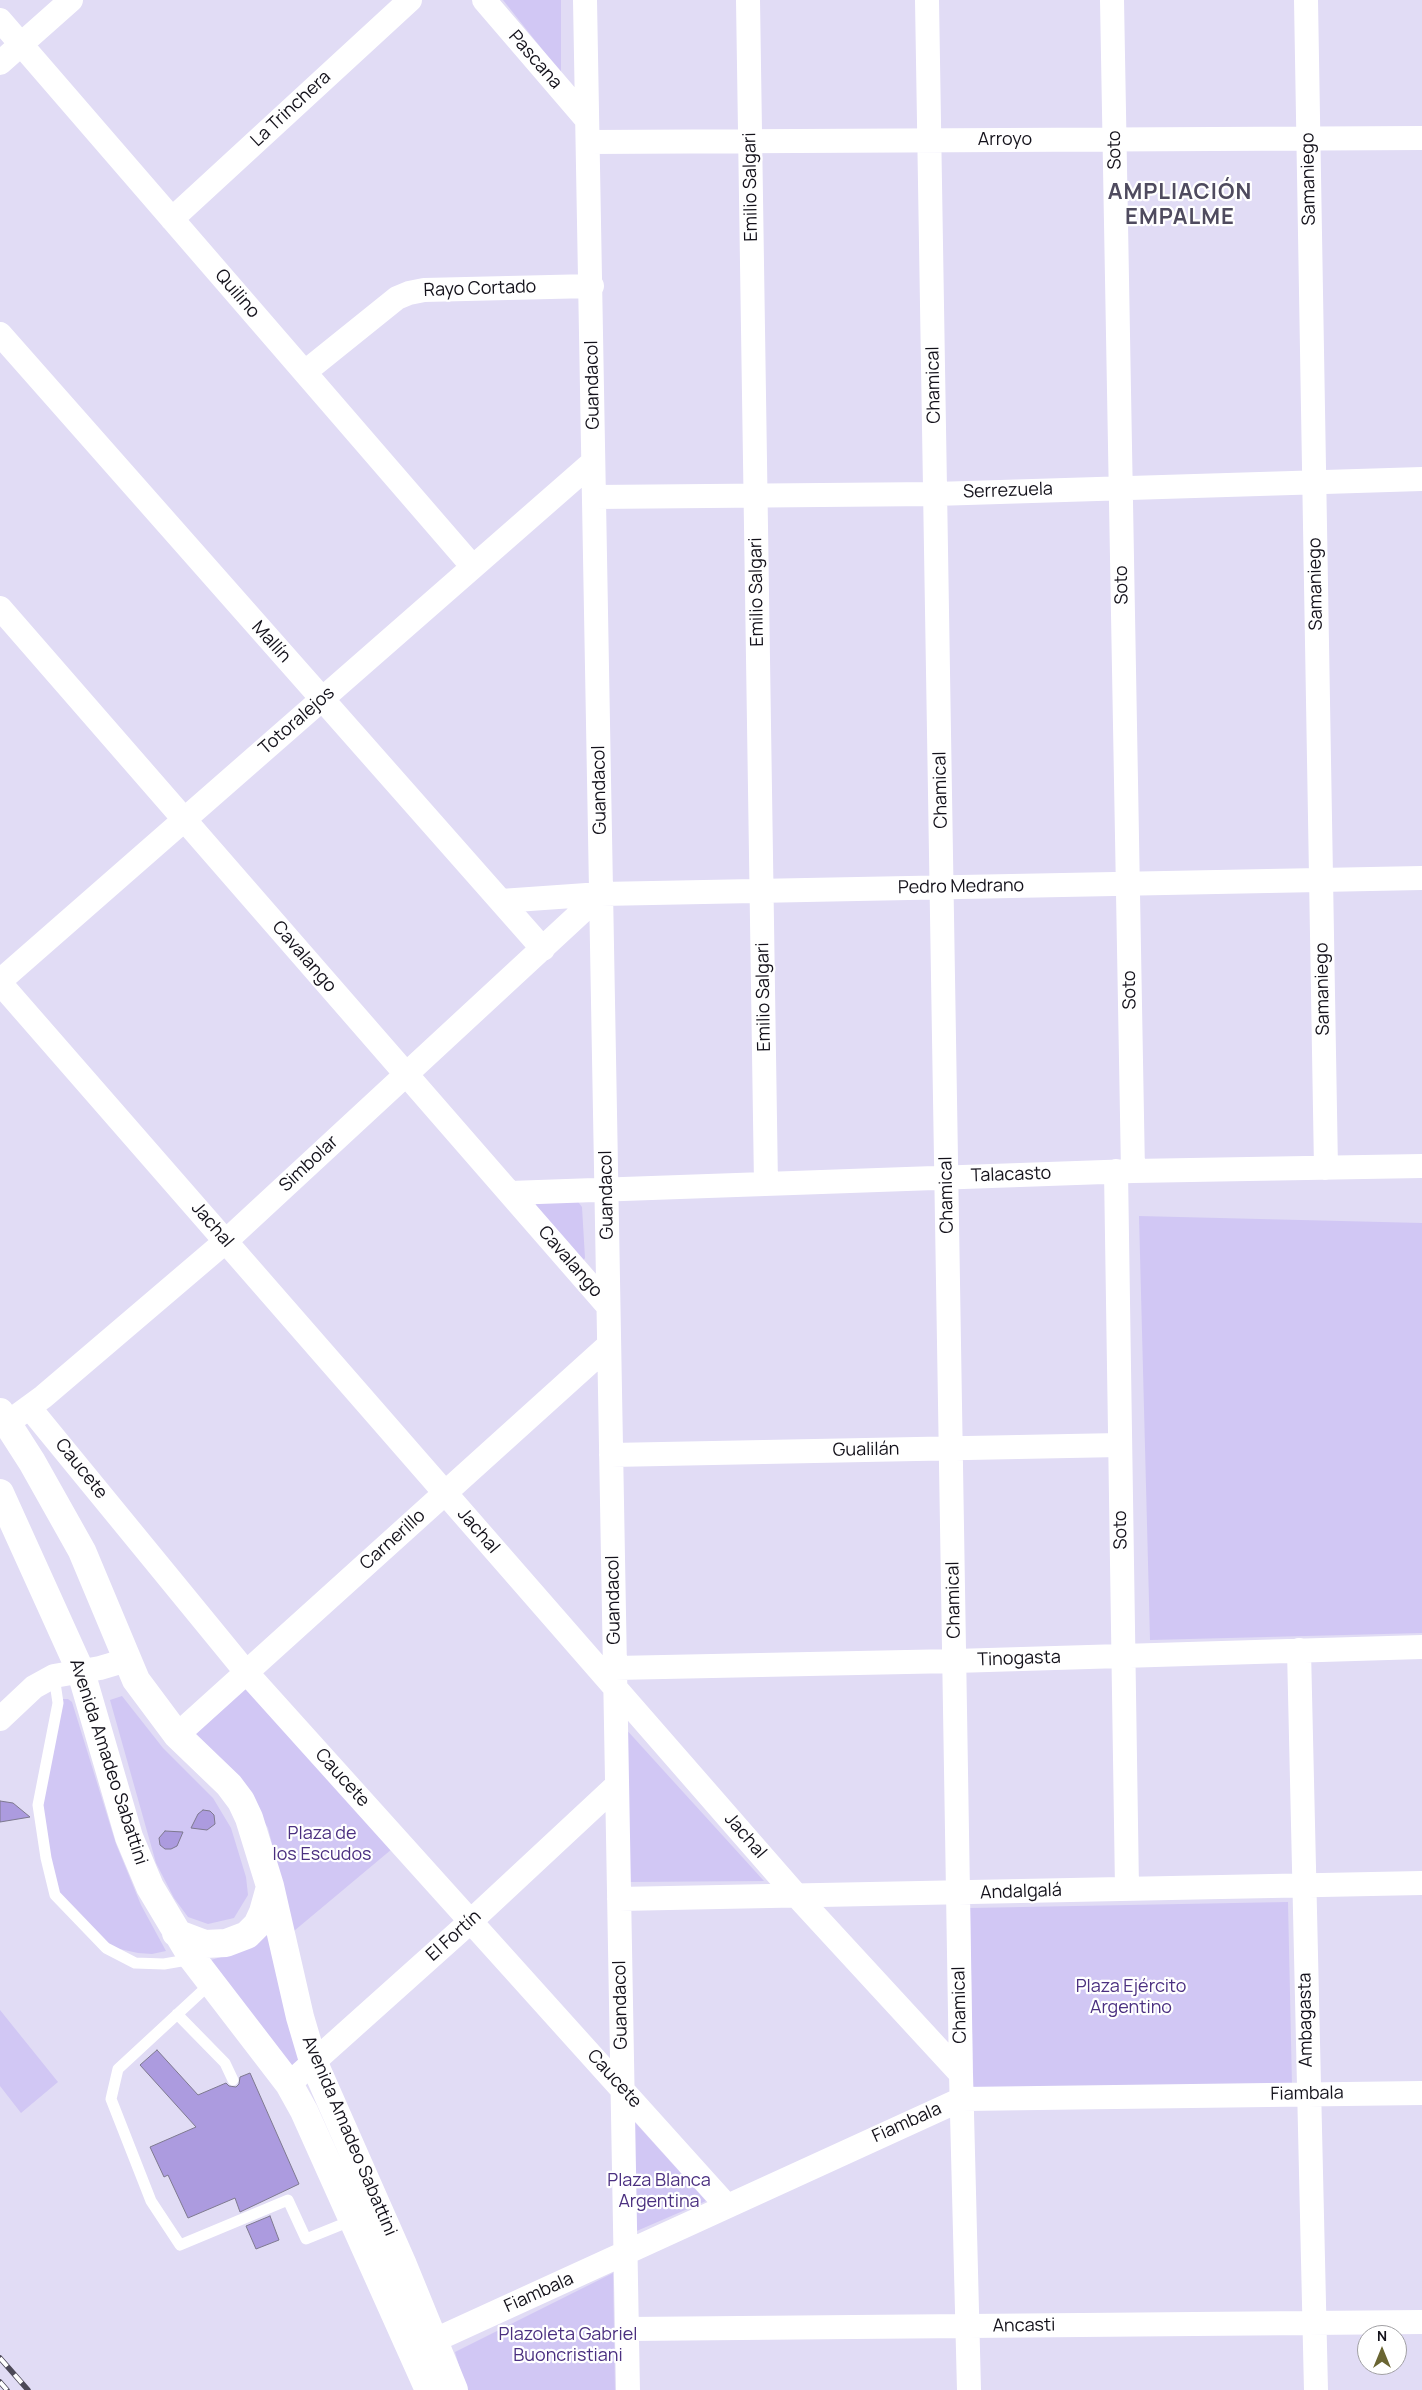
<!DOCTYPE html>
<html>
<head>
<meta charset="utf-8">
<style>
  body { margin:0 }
  #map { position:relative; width:1422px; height:2390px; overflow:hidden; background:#e1dcf5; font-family:Manrope,sans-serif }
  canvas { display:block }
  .north { position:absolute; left:1357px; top:2325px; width:50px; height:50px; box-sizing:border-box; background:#fff; border:1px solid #a1a0a4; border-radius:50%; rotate:0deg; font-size:14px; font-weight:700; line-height:20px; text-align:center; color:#14121b }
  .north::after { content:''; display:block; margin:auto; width:18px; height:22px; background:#6a6532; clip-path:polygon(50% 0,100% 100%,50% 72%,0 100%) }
</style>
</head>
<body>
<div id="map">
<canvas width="1422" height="2390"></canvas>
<div class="north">N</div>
</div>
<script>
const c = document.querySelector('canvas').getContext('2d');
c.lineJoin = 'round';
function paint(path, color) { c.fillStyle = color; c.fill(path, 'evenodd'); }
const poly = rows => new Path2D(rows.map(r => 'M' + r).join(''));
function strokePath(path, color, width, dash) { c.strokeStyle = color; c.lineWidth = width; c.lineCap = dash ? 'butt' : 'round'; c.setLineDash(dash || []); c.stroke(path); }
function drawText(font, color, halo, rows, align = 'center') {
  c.font = font + ' Manrope,sans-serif'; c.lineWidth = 4.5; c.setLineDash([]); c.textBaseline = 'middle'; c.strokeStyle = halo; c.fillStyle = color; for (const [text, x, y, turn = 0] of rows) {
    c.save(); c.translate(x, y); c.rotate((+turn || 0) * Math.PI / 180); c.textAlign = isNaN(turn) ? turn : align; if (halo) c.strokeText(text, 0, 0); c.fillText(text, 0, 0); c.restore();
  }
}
paint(poly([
  [503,0,561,0,561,73],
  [576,1199,582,1207,585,1258,581,1263,533,1208,540,1200],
  [1139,1216,1422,1223,1422,1633,1150,1640],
  [246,1687,392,1849,294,1931,268,1828,237,1779,192,1735],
  [122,1696,163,1748,213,1798,231,1828,246,1877,248,1895,234,1918,208,1924,188,1917,174,1898,156,1863,110,1700],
  [63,1699,68,1699,72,1702,116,1844,141,1905,166,1951,152,1954,138,1953,106,1946,55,1895,38,1805],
  [624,1727,764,1881,628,1882],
  [1288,1902,1292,2086,973,2092,970,1908],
  [267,1933,302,2064,287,2077,211,1960,231,1954],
  [0,2010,58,2082,21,2113,0,2086],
  [632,2119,706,2201,632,2233],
  [613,2273,615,2390,466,2390,455,2352]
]), '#d1c7f4');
const building = poly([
  [0,1801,13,1803,30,1817,0,1822,0,1801],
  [203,1810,210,1811,214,1815,215,1824,207,1830,191,1828,198,1814,203,1810],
  [165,1831,183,1832,177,1846,171,1849,165,1849,160,1845,159,1838,165,1831],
  [157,2050,198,2095,226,2083,229,2086,236,2087,239,2084,240,2077,250,2073,299,2184,240,2212,235,2198,188,2218,168,2175,164,2177,150,2147,196,2127,140,2065,157,2050],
  [270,2216,279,2240,256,2249,246,2226,270,2216]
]);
paint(building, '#ac9bdf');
strokePath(building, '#7e798f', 1);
strokePath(poly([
  [54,1676,58,1703,38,1805,46,1858,55,1895,106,1948,135,1963,164,1964,193,1959],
  [211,1983,118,2069,111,2099,151,2201,180,2245,288,2200,306,2239,353,2220],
  [177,2014,225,2063,233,2080]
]), '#fff', 11);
strokePath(poly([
  [484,0,587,120],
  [585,0,628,2390],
  [748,0,766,1184],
  [927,0,961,2074,969,2390],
  [1112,0,1133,1171],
  [1306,0,1326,1168],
  [0,20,473,567],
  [0,63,71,0],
  [588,142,1422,138],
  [172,219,410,0],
  [0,334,543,949],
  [305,372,397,298,409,293,424,290,592,286],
  [595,497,935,494,1422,479],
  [0,608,608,1306],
  [501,901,601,894,1422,878],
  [0,981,593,462],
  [0,983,796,1895,961,2074],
  [1116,1171,1127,1889],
  [510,1193,1133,1171,1422,1166],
  [29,1407,246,1672,727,2206],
  [17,1416,43,1397,226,1241,601,894],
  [611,1455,1120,1445],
  [1299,1650,1316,2390],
  [615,1668,955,1661,1422,1647],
  [0,1719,34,1687,54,1676,100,1668,127,1660],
  [177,1735,609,1345],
  [619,1899,1422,1883],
  [289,2084,471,1921,617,1785],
  [627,2329,1422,2322],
  [435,2340,962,2099,1422,2093]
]), '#fff', 24);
strokePath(poly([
  [0,1412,32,1462,82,1551,136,1680,177,1735,229,1785,241,1801,249,1818,270,1886,300,2017,313,2061,403,2265,454,2390],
  [0,1493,81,1672,129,1837,150,1887,193,1959,289,2084,304,2111,429,2390],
  [176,1933,205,1944,226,1943,247,1935,257,1925,263,1912,270,1887]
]), '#fff', 28);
const rail = poly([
  [0,2358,28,2390],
  [0,2382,7,2390]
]);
strokePath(rail, '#4c4957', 5.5);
strokePath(rail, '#fff', 4, [11]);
drawText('18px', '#14121b', '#fff', [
  ["Pascana",535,60,49],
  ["La Trinchera",291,109,-43],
  ["Arroyo",1005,140],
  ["Soto",1115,150,-91],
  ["Samaniego",1309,179,-91],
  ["Emilio Salgari",751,187,-91],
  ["Rayo Cortado",480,289,-2],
  ["Quilino",237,294,49],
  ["Guandacol",593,385,-91],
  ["Chamical",934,385,-91],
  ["Serrezuela",1008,491,-2],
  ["Samaniego",1316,584,-91],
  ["Soto",1122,585,-91],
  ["Emilio Salgari",757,592,-91],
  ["Mallín",271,642,48],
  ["Totoralejos",297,721,-41],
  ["Guandacol",600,790,-91],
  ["Chamical",941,790,-91],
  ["Pedro Medrano",961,887,-1],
  ["Cavalango",304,957,49],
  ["Samaniego",1323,989,-91],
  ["Soto",1130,990,-91],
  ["Emilio Salgari",764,997,-91],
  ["Simbolar",309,1164,-43],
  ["Talacasto",1011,1175,-2],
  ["Guandacol",607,1195,-91],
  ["Chamical",947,1195,-91],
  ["Jachal",212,1225,49],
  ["Cavalango",570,1262,49],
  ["Gualilán",866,1450,-1],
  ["Caucete",81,1469,51],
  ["Soto",1121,1530,-91],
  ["Jachal",478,1531,49],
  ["Carnerillo",393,1540,-42],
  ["Guandacol",614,1600,-91],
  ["Chamical",954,1600,-91],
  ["Tinogasta",1019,1659,-2],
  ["Avenida Amadeo Sabattini",108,1762,72],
  ["Caucete",342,1778,48],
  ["Jachal",745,1836,49],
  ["Andalgalá",1021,1892,-2],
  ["El Fortín",454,1936,-42],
  ["Guandacol",621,2005,-91],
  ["Chamical",960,2005,-91],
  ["Ambagasta",1306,2020,-91],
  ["Caucete",614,2079,48],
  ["Fiambala",1307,2094,-1],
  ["Fiambala",907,2123,-24],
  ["Avenida Amadeo Sabattini",349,2136,67],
  ["Fiambala",539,2293,-24],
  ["Ancasti",1024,2326,-1]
]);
drawText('18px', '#4b3080', '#fff', [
  ["Plaza de",322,1834],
  ["los Escudos",322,1855],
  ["Plaza Ejército",1131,1987],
  ["Argentino",1131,2008],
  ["Plaza Blanca",659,2181],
  ["Argentina",659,2202],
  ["Plazoleta Gabriel",568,2335],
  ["Buoncristiani",568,2356]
]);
c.letterSpacing = '1px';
drawText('bold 22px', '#4f4b5f', '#fff', [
  ["AMPLIACIÓN",1180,193],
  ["EMPALME",1180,218]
]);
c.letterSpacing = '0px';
</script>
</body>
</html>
